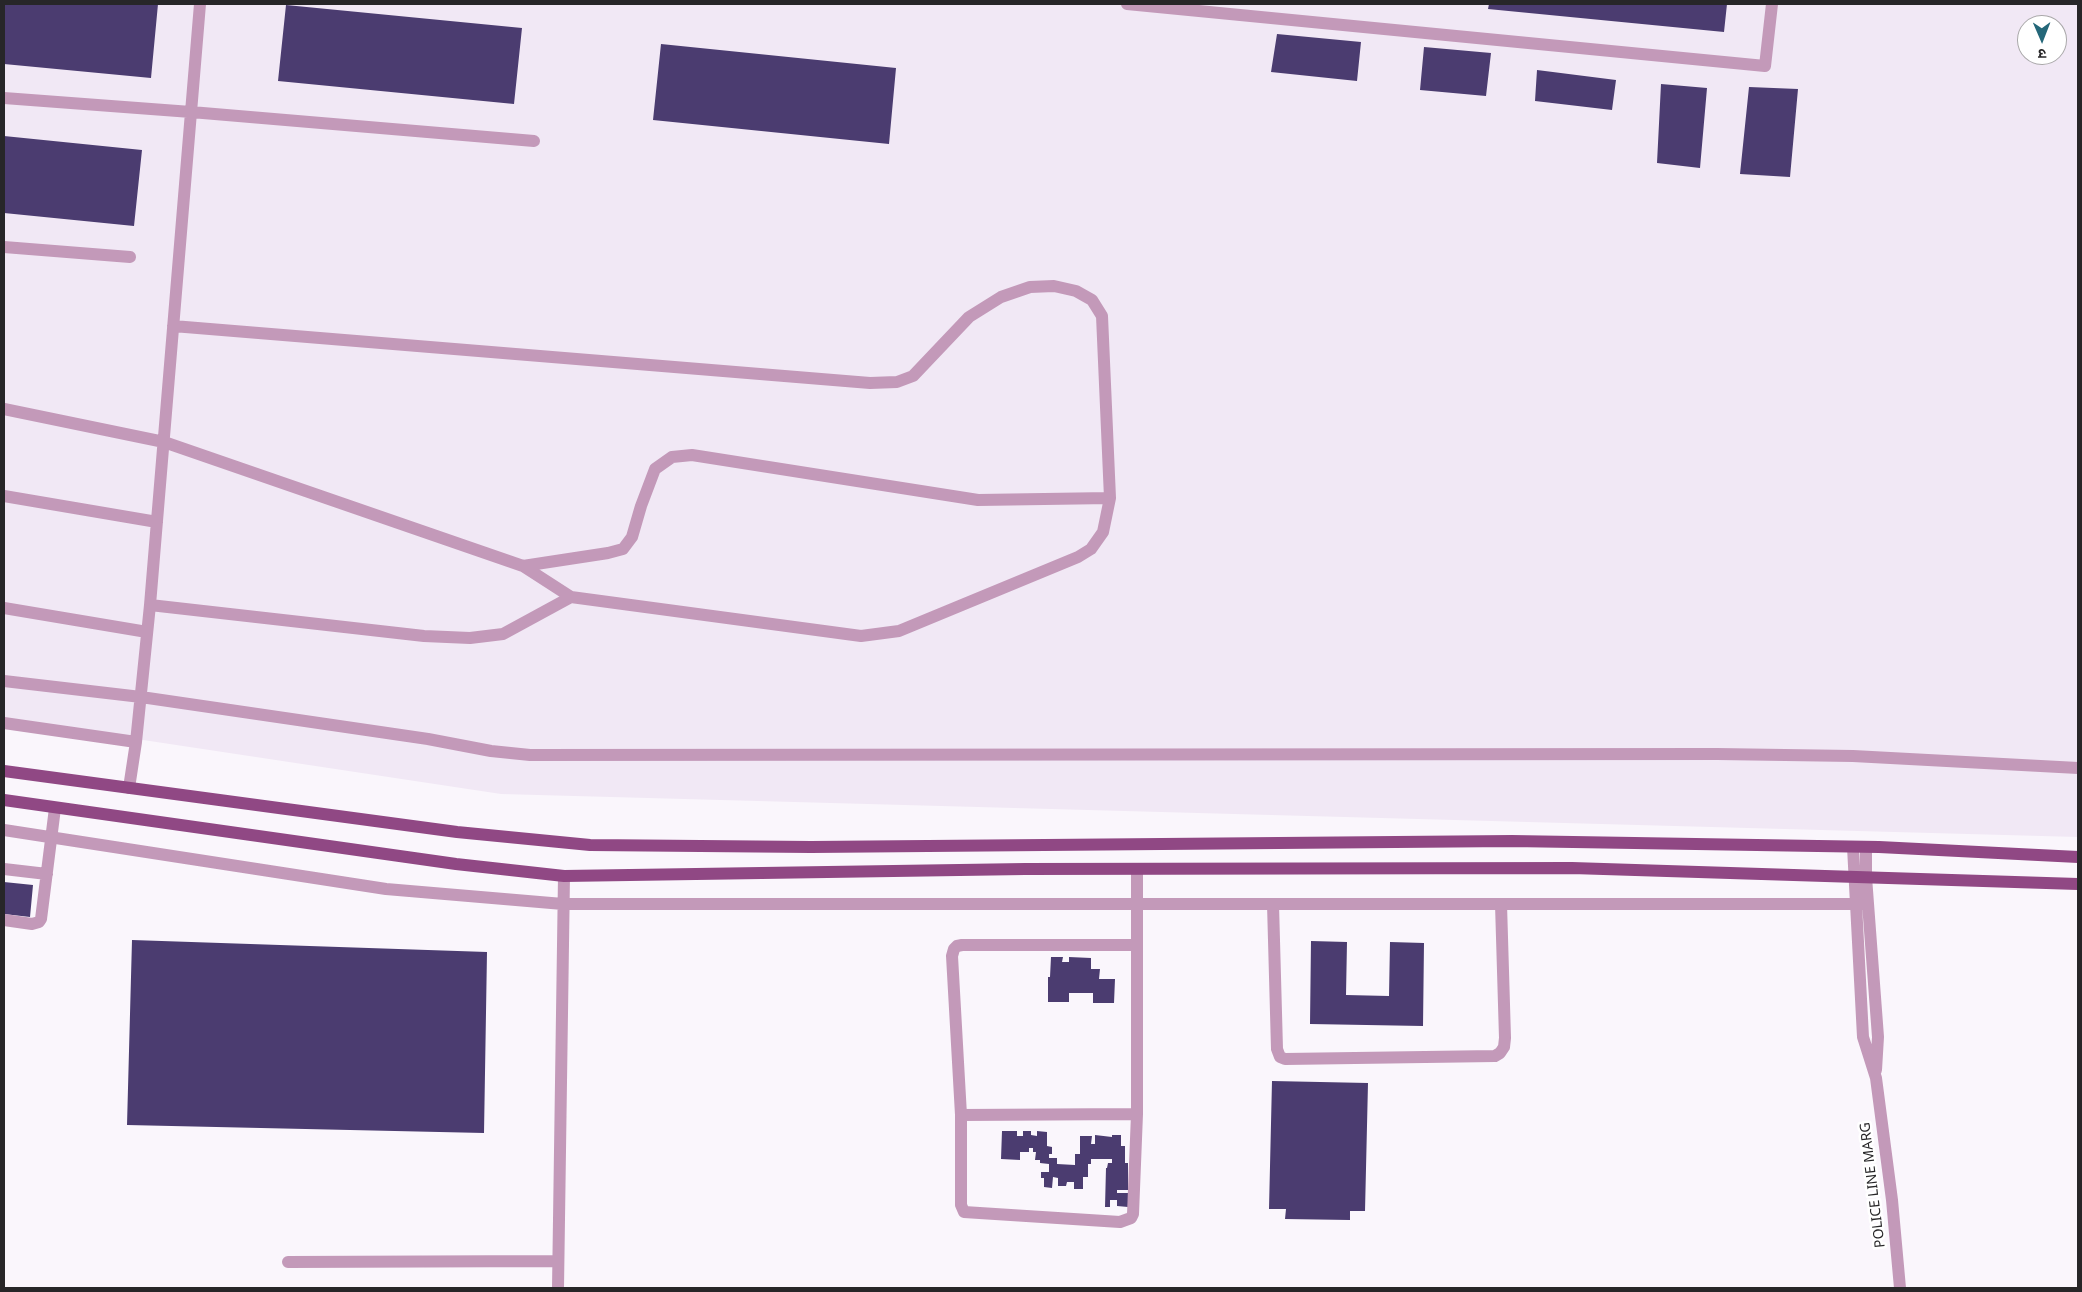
<!DOCTYPE html>
<html>
<head>
<meta charset="utf-8">
<style>
  body { margin:0 }
  #map { position:relative; width:2082px; height:1292px; overflow:hidden; background:#faf6fc; font-family:"Noto Sans","Noto Sans Devanagari",sans-serif }
  canvas { display:block }
  .frame { position:absolute; inset:0; border:5px solid #272628; pointer-events:none }
  .north { position:absolute; left:2017px; top:15px; width:50px; height:50px; box-sizing:border-box; background:#fff; border:1px solid #a9a8a9; border-radius:50%; rotate:179deg; font-size:14px; font-weight:700; line-height:20px; text-align:center; color:#272628 }
  .north::after { content:''; display:block; margin:auto; width:18px; height:22px; background:#246779; clip-path:polygon(50% 0,100% 100%,50% 72%,0 100%) }
</style>
</head>
<body>
<div id="map">
<canvas width="2082" height="1292"></canvas>
<div class="frame"></div>
<div class="north">उ</div>
</div>
<script>
const c = document.querySelector('canvas').getContext('2d');
c.lineJoin = 'round';
function paint(path, color) { c.fillStyle = color; c.fill(path, 'evenodd'); }
const poly = rows => new Path2D(rows.map(r => 'M' + r).join(''));
function strokePath(path, color, width, dash) { c.strokeStyle = color; c.lineWidth = width; c.lineCap = dash ? 'butt' : 'round'; c.setLineDash(dash || []); c.stroke(path); }
function drawText(font, color, halo, rows, align = 'center') {
  c.font = font + ' "Noto Sans",sans-serif'; c.lineWidth = 5; c.setLineDash([]); c.textBaseline = 'middle'; c.strokeStyle = halo; c.fillStyle = color; for (const [text, x, y, turn = 0] of rows) {
    c.save(); c.translate(x, y); c.rotate((+turn || 0) * Math.PI / 180); c.textAlign = isNaN(turn) ? turn : align; if (halo) c.strokeText(text, 0, 0); c.fillText(text, 0, 0); c.restore();
  }
}
paint(poly([
  [4,4,2078,4,2078,837,501,794,4,719],
  [2027,25,2057,25,2057,55,2027,55]
]), '#f1e8f5');
paint(poly([
  [4,4,158,4,151,78,4,64],
  [1489,4,1727,4,1724,32,1488,9],
  [286,5,522,28,514,104,278,81],
  [1277,34,1361,42,1357,81,1271,72],
  [661,44,896,68,889,144,653,120],
  [1424,47,1491,53,1486,96,1420,90],
  [1537,70,1616,80,1612,110,1535,101],
  [1661,84,1707,88,1700,168,1657,163],
  [1749,87,1798,89,1790,177,1740,174],
  [4,136,142,150,134,226,4,213],
  [4,882,33,885,30,917,4,914],
  [132,940,487,952,484,1133,127,1125],
  [1311,941,1347,942,1346,995,1389,996,1390,942,1424,943,1423,1026,1310,1024],
  [1051,957,1063,957,1062,962,1069,962,1069,957,1091,958,1091,969,1100,969,1099,979,1115,979,1114,1003,1093,1003,1093,993,1069,993,1069,1002,1048,1002,1048,977,1050,977],
  [1272,1081,1368,1083,1365,1211,1350,1211,1350,1220,1285,1219,1286,1209,1269,1209],
  [1002,1131,1017,1131,1017,1136,1023,1136,1023,1131,1031,1131,1031,1135,1037,1136,1037,1131,1047,1132,1047,1146,1052,1147,1052,1154,1049,1154,1049,1158,1057,1158,1057,1164,1075,1165,1075,1154,1080,1154,1080,1136,1092,1136,1091,1144,1095,1144,1095,1135,1112,1137,1112,1135,1121,1135,1121,1146,1125,1146,1125,1163,1128,1163,1128,1190,1117,1190,1117,1193,1128,1193,1128,1207,1117,1206,1117,1200,1110,1200,1110,1207,1105,1207,1106,1168,1107,1168,1108,1163,1112,1163,1112,1159,1091,1159,1091,1164,1088,1164,1088,1177,1083,1177,1083,1189,1074,1189,1074,1182,1067,1182,1066,1186,1058,1186,1058,1178,1053,1177,1052,1188,1044,1187,1044,1178,1041,1178,1041,1172,1049,1172,1049,1164,1040,1163,1040,1160,1035,1160,1036,1152,1033,1152,1033,1148,1029,1148,1029,1152,1020,1152,1020,1160,1001,1159]
]), '#4b3c70');
strokePath(poly([
  [1127,4,1765,66,1772,4],
  [4,98,191,112,534,141],
  [4,247,130,257],
  [4,409,164,442,523,566,571,597,861,636,899,631,1078,557,1091,549,1103,532,1110,498,1102,316,1092,300,1076,291,1054,286,1030,287,1001,297,969,317,913,376,897,382,870,383,173,326],
  [4,496,157,522],
  [523,566,608,553,623,549,632,537,641,506,655,469,672,457,692,455,978,500,1110,498],
  [150,605,424,636,470,638,503,634,571,597],
  [4,608,147,632],
  [4,681,141,697,428,739,491,751,530,755,1717,754,1853,756,2078,768],
  [4,723,136,742,129,788],
  [136,742,150,605,200,4],
  [4,830,386,889,563,904,1868,904],
  [1853,847,1863,1037,1876,1078,1892,1200,1900,1288],
  [1866,847,1866,877,1878,1037,1876,1070],
  [4,869,47,874],
  [1273,904,1277,1049,1280,1057,1285,1059,1495,1056,1500,1053,1504,1047,1505,1038,1501,904],
  [4,920,32,924,39,922,41,919,55,808],
  [1137,945,962,945,957,946,954,949,952,956,961,1115,961,1205,964,1212,1120,1222,1131,1218,1133,1214,1137,1114,1137,869],
  [961,1115,1137,1114],
  [288,1262,558,1261],
  [558,1288,564,876]
]), '#c399b9', 12);
strokePath(poly([
  [4,771,457,832,590,845,811,847,1512,841,1879,847,2078,857],
  [4,800,456,864,564,876,1025,869,1572,868,2078,884]
]), '#904884', 12);
drawText('14px', '#272628', '#fff', [
  ["POLICE LINE MARG",1873,1185,-97]
]);
</script>
</body>
</html>
